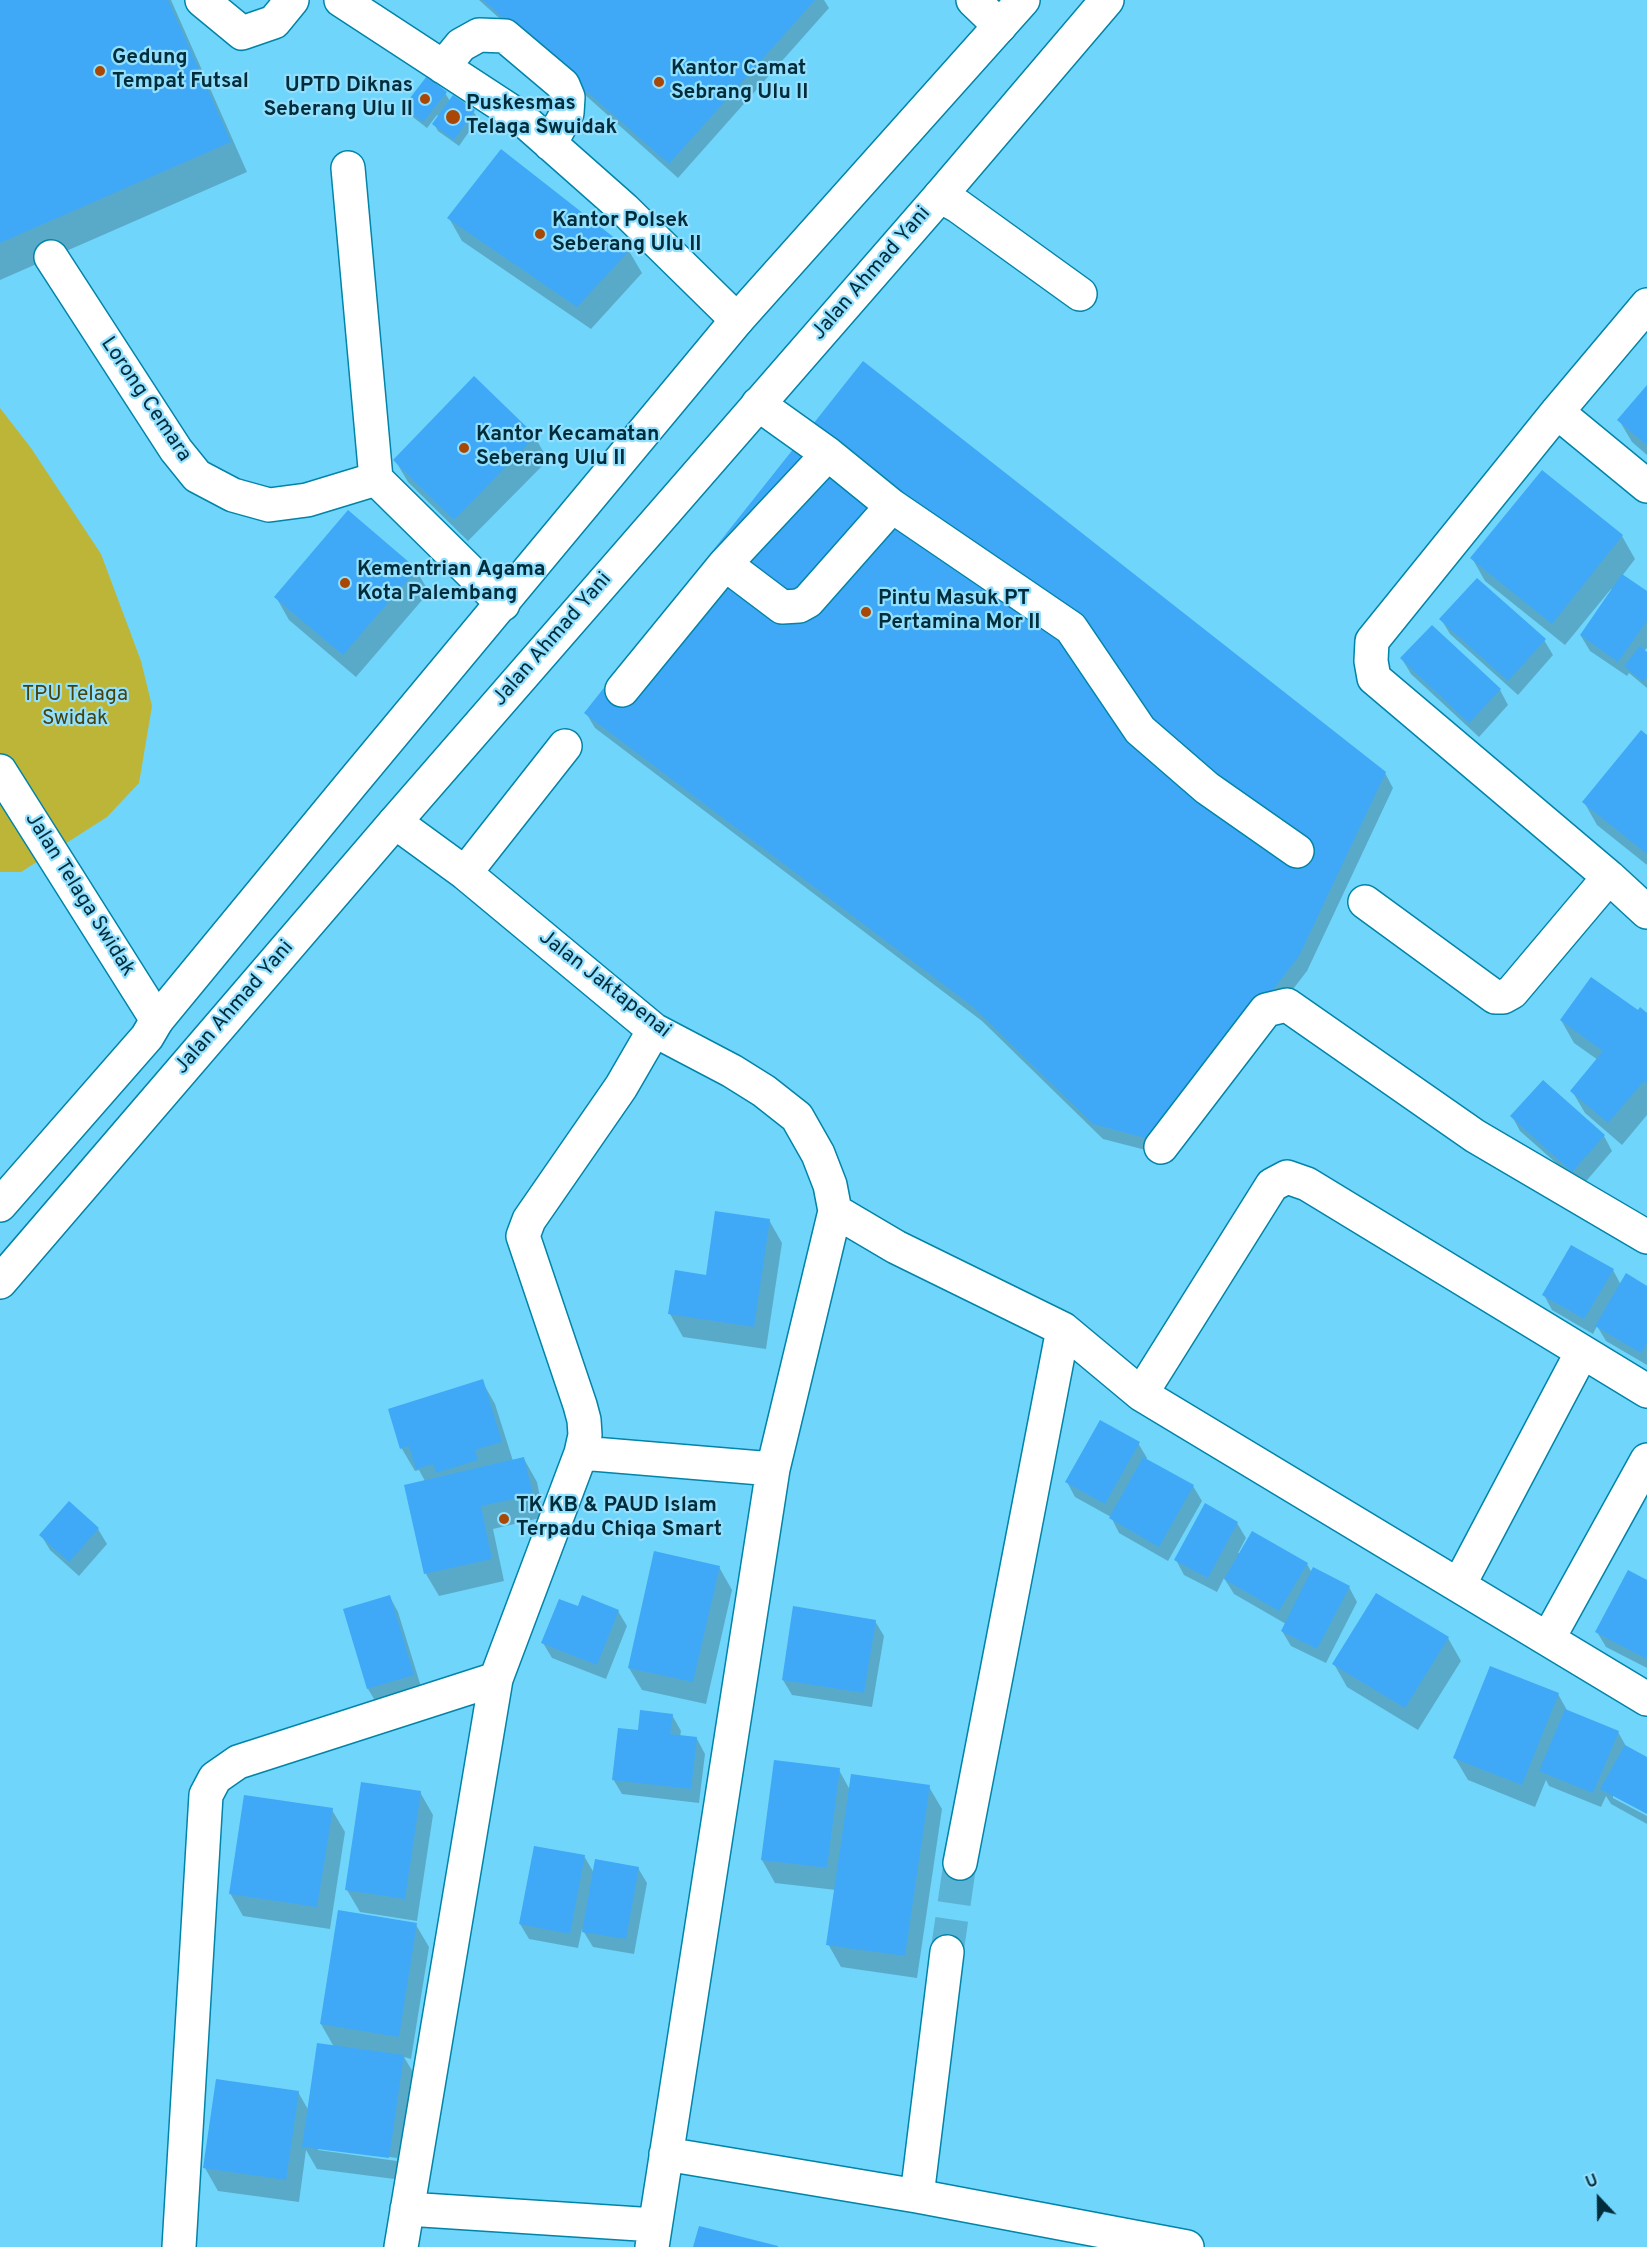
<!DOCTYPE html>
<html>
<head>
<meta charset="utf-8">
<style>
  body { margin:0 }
  #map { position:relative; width:1647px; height:2247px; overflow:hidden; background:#70d5fb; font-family:Overpass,sans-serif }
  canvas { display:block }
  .north { position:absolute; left:1569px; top:2169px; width:60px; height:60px; -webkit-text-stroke:4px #93dffe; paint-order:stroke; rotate:338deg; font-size:16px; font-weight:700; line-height:24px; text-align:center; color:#002d3c }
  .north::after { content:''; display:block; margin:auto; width:21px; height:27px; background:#002d3c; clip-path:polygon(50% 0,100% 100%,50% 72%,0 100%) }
</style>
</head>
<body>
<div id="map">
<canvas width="1647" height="2247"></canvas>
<div class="north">U</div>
</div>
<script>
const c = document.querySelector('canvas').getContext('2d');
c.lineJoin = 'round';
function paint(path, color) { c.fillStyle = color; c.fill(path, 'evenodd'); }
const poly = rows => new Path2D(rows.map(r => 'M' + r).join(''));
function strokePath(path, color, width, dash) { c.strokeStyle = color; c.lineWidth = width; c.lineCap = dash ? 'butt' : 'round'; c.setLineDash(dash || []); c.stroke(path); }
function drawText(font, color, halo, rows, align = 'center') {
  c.font = font + ' Overpass,sans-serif'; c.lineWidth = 4.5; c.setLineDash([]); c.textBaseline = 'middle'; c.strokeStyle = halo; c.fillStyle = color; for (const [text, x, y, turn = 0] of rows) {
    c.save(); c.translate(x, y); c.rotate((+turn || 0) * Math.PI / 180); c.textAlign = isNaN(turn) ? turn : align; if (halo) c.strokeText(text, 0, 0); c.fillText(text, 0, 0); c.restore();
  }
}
paint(poly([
  [0,408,31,448,101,554,141,661,152,706,139,783,107,817,21,872,0,872]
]), '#bdb537');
paint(poly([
  [0,0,171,0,247,172,0,280],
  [479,0,824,0,829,8,678,178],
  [445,93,450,101,473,111,478,119,459,146,438,131,434,124,439,117,437,115,427,128,409,114,405,107],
  [449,218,629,251,642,273,591,329,462,241],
  [474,379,535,437,548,460,468,541,408,482,395,460],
  [1647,387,1647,455,1632,442,1619,420],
  [1542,472,1622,536,1635,559,1622,576,1647,593,1647,648,1644,651,1647,654,1647,688,1629,673,1627,676,1590,651,1581,636,1613,590,1611,589,1565,645,1485,581,1472,558],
  [416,570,429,592,356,677,289,620,276,597],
  [1441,619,1544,640,1553,655,1518,695,1450,634],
  [1402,659,1500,690,1508,705,1479,737,1411,674],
  [586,713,1385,773,1393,788,1307,971,1165,1155,1103,1139,982,1021,595,728],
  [1647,736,1647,865,1597,825,1584,802],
  [1638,1012,1647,1015,1647,1115,1622,1145,1585,1113,1572,1091,1598,1060,1574,1043,1561,1020],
  [1512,1116,1604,1136,1612,1151,1582,1186,1520,1131],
  [769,1220,782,1243,766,1349,683,1337,670,1314,707,1277],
  [1613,1270,1621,1285,1647,1287,1647,1365,1606,1341,1597,1326,1593,1334,1552,1310,1544,1295],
  [482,1381,495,1404,513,1461,524,1459,537,1482,544,1517,493,1529,504,1581,439,1596,426,1574,406,1486,425,1481,419,1470,415,1471,402,1449,390,1410],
  [1138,1443,1147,1458,1146,1460,1193,1486,1202,1501,1168,1561,1119,1533,1111,1517,1075,1497,1067,1482],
  [1237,1523,1246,1538,1238,1553,1307,1564,1312,1573,1349,1587,1357,1602,1326,1663,1291,1646,1282,1631,1286,1624,1234,1594,1224,1578,1217,1592,1184,1575,1176,1560],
  [98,1529,107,1544,79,1576,50,1550,41,1535],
  [719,1567,732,1590,706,1704,642,1690,629,1668],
  [1647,1581,1647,1668,1606,1647,1597,1632],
  [390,1597,398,1612,422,1690,377,1704,368,1689],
  [578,1608,618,1611,627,1626,606,1679,552,1658,543,1643],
  [875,1621,884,1636,872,1707,792,1695,783,1680],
  [1448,1638,1461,1661,1418,1730,1347,1687,1334,1664],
  [1558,1694,1568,1712,1618,1732,1627,1748,1647,1759,1647,1812,1613,1794,1613,1798,1647,1816,1647,1824,1611,1804,1606,1796,1601,1807,1549,1786,1546,1780,1535,1807,1468,1780,1455,1758],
  [672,1715,681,1731,680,1737,697,1739,705,1754,699,1803,622,1794,613,1779,639,1732],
  [839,1770,850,1790,929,1787,942,1809,917,1978,841,1967,828,1944,836,1890,775,1883,762,1860],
  [420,1792,433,1815,417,1921,360,1912,347,1890],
  [332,1810,345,1832,330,1929,243,1916,230,1893],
  [584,1856,594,1873,638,1868,647,1883,634,1954,593,1947,582,1929,578,1948,529,1939,520,1924],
  [416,1925,429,1947,411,2059,404,2057,417,2079,402,2180,317,2169,306,2150,299,2202,218,2191,205,2168,298,2092,309,2111,334,2047,321,2024],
  [318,2147,397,2158,397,2161,318,2150]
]), '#0003');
paint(poly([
  [0,0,168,0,231,142,0,243],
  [483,0,815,0,669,164],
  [427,76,447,92,423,122,403,107],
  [453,95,475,110,454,140,432,124],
  [501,149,630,250,577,307,447,218],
  [863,361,1386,772,1299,956,1156,1141,1093,1124,972,1006,584,713],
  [474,376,536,436,454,520,393,460],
  [1647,385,1647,445,1617,420],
  [1542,470,1623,535,1552,624,1470,558],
  [348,510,417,569,343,655,274,597],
  [1622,574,1647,591,1647,621,1618,662,1580,635],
  [1477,578,1546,639,1508,681,1439,619],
  [1432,625,1501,689,1469,723,1400,658],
  [1640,646,1647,652,1647,677,1643,682,1624,666],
  [1641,730,1647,735,1647,854,1582,802],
  [1591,977,1638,1010,1640,1007,1647,1013,1647,1083,1644,1081,1608,1123,1570,1091,1603,1051,1560,1020],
  [1543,1080,1605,1135,1572,1172,1510,1116],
  [715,1211,770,1219,754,1327,668,1314,675,1270,706,1275],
  [1571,1245,1614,1269,1584,1319,1542,1295],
  [1626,1273,1647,1286,1647,1343,1641,1353,1595,1326],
  [483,1379,502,1442,475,1450,478,1460,436,1473,433,1464,416,1469,409,1446,400,1449,388,1409],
  [1100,1420,1140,1442,1105,1504,1065,1482],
  [524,1457,533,1495,481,1506,492,1559,424,1574,404,1485],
  [1143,1457,1194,1485,1159,1547,1109,1518],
  [69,1501,99,1528,69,1562,39,1535],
  [1205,1503,1238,1522,1208,1578,1174,1560],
  [1252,1531,1308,1563,1279,1611,1224,1579],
  [654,1551,720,1566,693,1682,628,1668],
  [1313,1567,1350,1586,1317,1649,1281,1631],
  [1628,1570,1647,1580,1647,1659,1595,1632],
  [1376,1593,1449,1637,1405,1708,1332,1664],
  [390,1595,414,1675,367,1689,343,1609],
  [582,1595,619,1610,597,1665,541,1643,559,1599,578,1606],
  [793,1606,876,1620,864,1693,782,1680],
  [1490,1666,1559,1693,1522,1785,1453,1758],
  [1565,1709,1619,1731,1593,1793,1539,1771],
  [640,1710,673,1714,670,1734,697,1737,691,1789,612,1780,618,1728,638,1730],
  [1625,1745,1647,1757,1647,1814,1600,1789],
  [774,1760,840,1768,827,1868,761,1860],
  [851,1774,930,1785,905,1956,826,1945],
  [361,1782,421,1791,405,1899,345,1890],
  [244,1795,333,1808,317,1907,229,1894],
  [534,1846,585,1855,570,1934,519,1924],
  [595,1859,639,1867,626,1939,582,1932],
  [338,1910,417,1923,399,2037,320,2024],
  [317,2043,404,2055,389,2158,302,2147],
  [216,2079,299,2091,286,2180,203,2168],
  [699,2226,778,2246,778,2247,693,2247]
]), '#3fa8f7');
strokePath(poly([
  [947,1952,960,1863]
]), '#5ab3d5', 33, [33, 16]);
const minor = poly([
  [202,0,242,33,274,22,292,0],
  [341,0,520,117,624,209,737,320],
  [973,0,1000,26],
  [443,67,461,45,479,35,505,36,563,85,568,97,567,113,550,144],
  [348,168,376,479],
  [940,196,958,206,1080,294],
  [51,257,176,450,197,476,233,495,269,505,307,500,376,479,503,604],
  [1647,305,1557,412,1372,641,1371,661,1374,678,1609,877,1647,912],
  [758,404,828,454,892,506],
  [1557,412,1647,486],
  [725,564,782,607,799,606,808,601,892,506,1071,628,1140,730,1207,788,1297,851],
  [622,690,725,564,828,454],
  [0,771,157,1020],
  [395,822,465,873,654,1030,732,1071,764,1091,797,1117,818,1154,830,1185,835,1211,773,1469,652,2247],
  [465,873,565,746],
  [1365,902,1495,997,1503,997,1512,992,1609,877],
  [1161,1147,1266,1010,1287,1005,1475,1136,1647,1237],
  [835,1211,896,1247,1063,1329,1141,1394,1647,1699],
  [1141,1394,1272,1185,1287,1177,1307,1184,1647,1391],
  [581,1453,773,1469],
  [1459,1585,1582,1352],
  [1548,1639,1647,1460],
  [960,1863,1063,1329],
  [666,2154,917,2196,1187,2247],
  [917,2196,947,1952],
  [407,2209,655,2225],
  [179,2247,206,1795,215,1778,238,1762,496,1679],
  [401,2247,496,1679,581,1453,585,1435,584,1420,580,1405,523,1236,529,1220,621,1087,654,1030]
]);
const highway = poly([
  [0,1205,147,1037,157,1020,353,782,737,320,1023,0],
  [0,1282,395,822,940,196,1107,0]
]);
strokePath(minor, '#0184a8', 36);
strokePath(highway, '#0184a8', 36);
strokePath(minor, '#fff', 33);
strokePath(highway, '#fff', 33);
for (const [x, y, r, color] of [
  [100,71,6,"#a94706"],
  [659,82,6,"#a94706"],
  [425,99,6,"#a94706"],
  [453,117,8,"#a94706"],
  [540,234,6,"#a94706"],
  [464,448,6,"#a94706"],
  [345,583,6,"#a94706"],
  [866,612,6,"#a94706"],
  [504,1519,6,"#a94706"]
]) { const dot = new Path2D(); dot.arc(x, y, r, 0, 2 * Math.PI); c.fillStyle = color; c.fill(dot); strokePath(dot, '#93dffe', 2); }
drawText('bold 21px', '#002d3c', '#93dffe', [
  ["Gedung",112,59],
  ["Tempat Futsal",112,83],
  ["Kantor Camat",671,70],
  ["Sebrang Ulu II",671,94],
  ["UPTD Diknas",413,87,"right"],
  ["Seberang Ulu II",413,111,"right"],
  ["Puskesmas",466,105],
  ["Telaga Swuidak",466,129],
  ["Kantor Polsek",552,222],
  ["Seberang Ulu II",552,246],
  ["Kantor Kecamatan",476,436],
  ["Seberang Ulu II",476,460],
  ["Kementrian Agama",357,571],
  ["Kota Palembang",357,595],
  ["Pintu Masuk PT",878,600],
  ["Pertamina Mor II",878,624],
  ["TK KB & PAUD Islam",516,1507],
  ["Terpadu Chiqa Smart",516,1531]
], 'left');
drawText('21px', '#002d3c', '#93dffe', [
  ["Jalan Ahmad Yani",872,274,-49],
  ["Lorong Cemara",145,400,56],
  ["Jalan Ahmad Yani",553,640,-49],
  ["Jalan Telaga Swidak",79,895,58],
  ["Jalan Jaktapenai",604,985,38],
  ["Jalan Ahmad Yani",235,1008,-49]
]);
drawText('21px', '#45420a', '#93dffe', [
  ["TPU Telaga",75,696],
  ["Swidak",75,720]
]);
</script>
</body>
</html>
